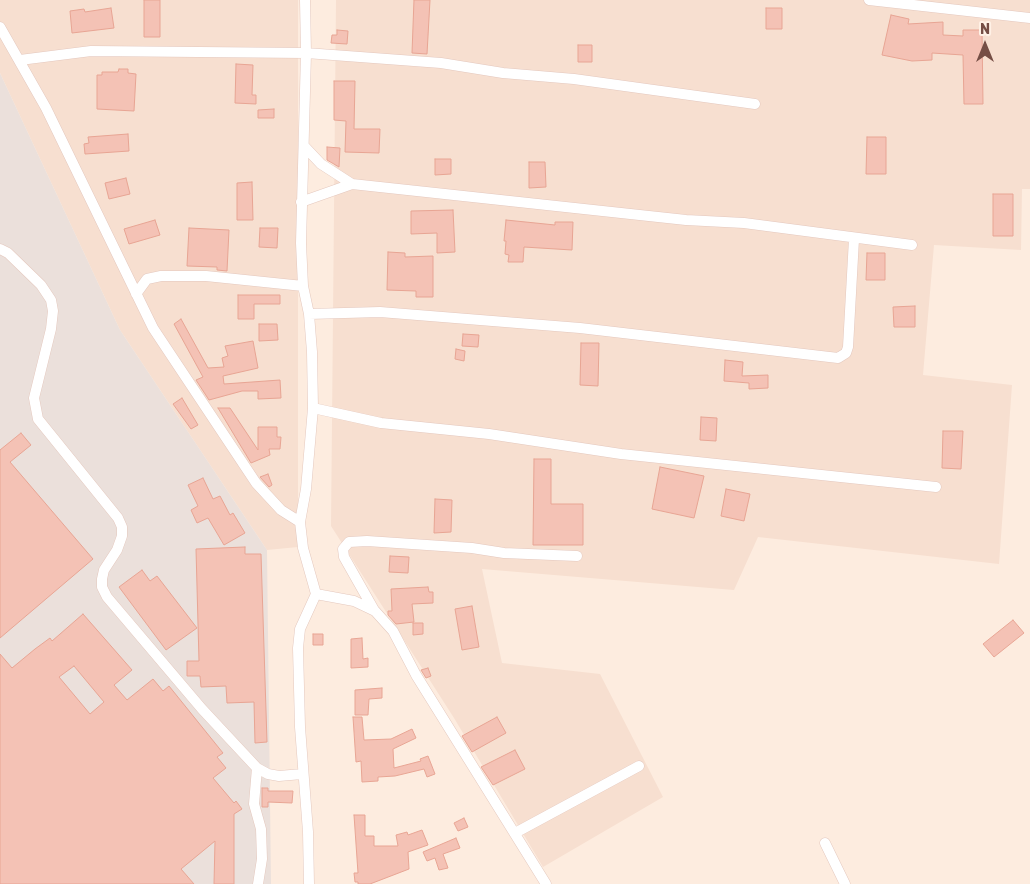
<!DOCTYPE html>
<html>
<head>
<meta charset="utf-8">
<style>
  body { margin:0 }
  #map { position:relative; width:1030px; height:884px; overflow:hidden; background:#fdecdf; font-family:Rubik,sans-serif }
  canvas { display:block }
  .north { position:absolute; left:960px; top:20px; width:50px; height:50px; -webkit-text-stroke:4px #fff1e6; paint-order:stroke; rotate:0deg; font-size:14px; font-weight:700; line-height:20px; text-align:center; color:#754e45 }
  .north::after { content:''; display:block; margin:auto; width:18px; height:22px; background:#754e45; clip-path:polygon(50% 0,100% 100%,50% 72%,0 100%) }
</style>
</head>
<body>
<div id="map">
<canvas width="1030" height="884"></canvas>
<div class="north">N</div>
</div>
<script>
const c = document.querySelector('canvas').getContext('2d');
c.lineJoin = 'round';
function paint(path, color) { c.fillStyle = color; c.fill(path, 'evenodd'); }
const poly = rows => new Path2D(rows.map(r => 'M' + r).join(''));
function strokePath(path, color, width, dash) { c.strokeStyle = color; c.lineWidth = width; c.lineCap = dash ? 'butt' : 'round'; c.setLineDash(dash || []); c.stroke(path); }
paint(poly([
  [0,0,298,0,298,547,267,550,120,330,0,73],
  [336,0,1030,0,1030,189,1022,189,1021,250,934,245,923,375,1012,385,999,564,758,537,734,590,482,569,502,663,600,674,663,797,543,867,454,718,331,526]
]), '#f7dfd0');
paint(poly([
  [0,73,120,330,267,550,271,884,0,884]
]), '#ebe0db');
const building = poly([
  [144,0,160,0,160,37,144,37,144,0],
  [414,0,430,0,427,54,412,53,414,0],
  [111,8,114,28,72,33,70,11,84,9,85,12,111,8],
  [766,8,782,8,782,29,766,29,766,8],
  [891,15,909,19,908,24,943,22,943,35,963,36,963,30,982,30,983,104,964,104,963,55,932,53,932,60,912,61,882,55,891,15],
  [337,30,348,31,347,44,331,43,332,35,337,35,337,30],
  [578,45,592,45,592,62,578,62,578,45],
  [236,64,253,65,252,95,256,95,256,104,235,103,236,64],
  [119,69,128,69,128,73,136,74,134,111,97,109,97,75,102,75,102,72,118,72,119,69],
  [334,81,355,81,354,129,380,129,379,153,345,152,346,121,334,120,334,81],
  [274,109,274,118,258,118,258,110,274,109],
  [128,134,129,151,85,154,84,144,89,143,88,137,128,134],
  [867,137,886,137,886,174,866,174,867,137],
  [327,147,340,148,339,167,327,160,327,147],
  [435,159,451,159,451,174,435,175,435,159],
  [529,162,545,162,546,187,529,188,529,162],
  [126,178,130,194,109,199,105,183,126,178],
  [252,182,253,220,237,220,237,183,252,182],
  [993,194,1013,194,1013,236,993,236,993,194],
  [453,210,455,252,437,253,437,233,411,234,411,211,453,210],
  [155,220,160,235,129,244,124,229,155,220],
  [506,220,555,225,555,222,573,222,572,250,524,247,523,262,508,262,509,255,505,254,506,241,504,241,506,220],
  [189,228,229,230,227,271,217,270,217,267,187,266,189,228],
  [260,228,278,228,277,248,259,247,260,228],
  [388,252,405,253,405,257,433,256,433,297,416,297,416,291,387,290,388,252],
  [867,253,885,253,885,280,866,280,867,253],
  [238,295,280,295,280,304,254,304,254,319,238,319,238,295],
  [915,306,915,327,894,327,893,307,915,306],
  [181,319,208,368,224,367,222,358,228,356,225,346,253,341,258,368,223,376,224,384,280,380,281,398,258,399,258,391,242,391,209,400,196,380,203,377,174,324,181,319],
  [259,324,277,324,278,340,259,341,259,324],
  [463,334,479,335,478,347,462,346,463,334],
  [581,343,599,343,598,386,580,385,581,343],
  [456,349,465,351,464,361,455,359,456,349],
  [725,360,743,362,742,376,768,375,768,388,749,389,749,383,724,381,725,360],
  [182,398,198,425,191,429,173,404,182,398],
  [218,408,230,408,258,450,258,427,277,427,277,437,281,437,280,449,269,449,270,455,251,463,218,408],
  [701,417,717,418,716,441,700,440,701,417],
  [943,431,963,431,961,469,942,468,943,431],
  [21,433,31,445,10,462,93,559,0,638,0,450,21,433],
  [534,459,551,459,551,504,583,504,583,545,533,545,534,459],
  [660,467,704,476,694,518,652,509,660,467],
  [268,474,272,485,269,487,260,477,268,474],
  [203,478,213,499,220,496,230,515,233,513,245,533,224,545,208,518,197,523,191,510,198,506,188,485,203,478],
  [726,489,750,494,744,521,721,516,726,489],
  [435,499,452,500,451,532,434,533,435,499],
  [245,547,245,554,261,554,267,742,255,743,254,702,227,703,226,686,201,687,200,676,187,676,187,661,199,661,196,549,245,547],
  [390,556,409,557,408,573,389,572,390,556],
  [142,570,150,581,157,576,197,628,166,650,119,587,142,570],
  [428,587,429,592,433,592,433,603,412,604,414,622,396,624,388,615,388,611,392,611,391,589,428,587],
  [472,606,479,647,462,650,455,609,472,606],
  [83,614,132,670,114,685,127,700,153,679,163,691,169,686,223,753,217,757,226,768,213,778,234,803,236,801,242,809,234,814,234,884,214,884,215,841,181,869,194,884,0,884,0,654,12,668,35,649,50,638,52,641,83,614],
  [74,666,104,702,90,714,59,677,74,666],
  [1013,620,1024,633,994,657,983,644,1013,620],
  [413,623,423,623,423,634,413,635,413,623],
  [313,634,323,634,323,645,313,645,313,634],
  [362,638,363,659,368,658,368,667,351,668,351,639,362,638],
  [428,668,431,676,426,678,421,670,428,668],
  [382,688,382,698,369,699,368,715,355,715,355,690,382,688],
  [353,717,362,717,364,740,391,739,412,729,416,738,393,749,394,768,421,761,420,759,428,756,435,774,427,777,424,769,395,776,378,777,378,781,362,782,361,761,356,762,353,717],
  [497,717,506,733,472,752,462,736,497,717],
  [515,750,525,769,493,785,481,767,515,750],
  [262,788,268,788,268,791,293,791,292,803,268,802,268,807,262,807,262,788],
  [354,815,365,815,365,836,374,836,374,846,398,846,396,835,407,832,408,835,422,830,428,845,408,852,409,869,370,884,358,884,358,882,355,882,354,873,358,873,354,815],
  [464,818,468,827,458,831,454,823,464,818],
  [456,838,460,848,443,854,448,868,439,870,435,858,427,861,423,852,456,838]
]);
paint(building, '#f4c2b5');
strokePath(building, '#e8a594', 1);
const minor = poly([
  [869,0,1030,18],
  [0,27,46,108,153,328,256,483,281,510,300,522],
  [20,60,91,51,306,53,441,63,503,73,574,79,755,104],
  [304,146,321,164,352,184],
  [301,202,352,184,686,220,744,223,912,245],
  [0,249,8,253,41,285,51,300,53,311,51,329,34,398,38,419,118,518,122,527,122,536,117,550,104,570,102,579,102,587,107,597,202,709,257,768,268,774,279,776,302,774],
  [303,286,309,314,312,352,313,408,306,489,300,522,303,548,316,594,354,601,375,611,393,631,416,675,546,884],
  [136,294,147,279,161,276,206,276,303,286,301,243,306,53,305,0],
  [309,314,380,312,580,328,838,358,846,353,848,347,854,239],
  [313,408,381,423,489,434,621,454,936,487],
  [374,610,344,557,343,549,349,542,367,541,472,548,504,553,577,556],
  [257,768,254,804,261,829,262,859,258,884],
  [515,833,639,766],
  [825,843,845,884],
  [309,884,308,832,300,727,298,648,300,629,316,594]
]);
strokePath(minor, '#e4c8be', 11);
strokePath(minor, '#fff', 10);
</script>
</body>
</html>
